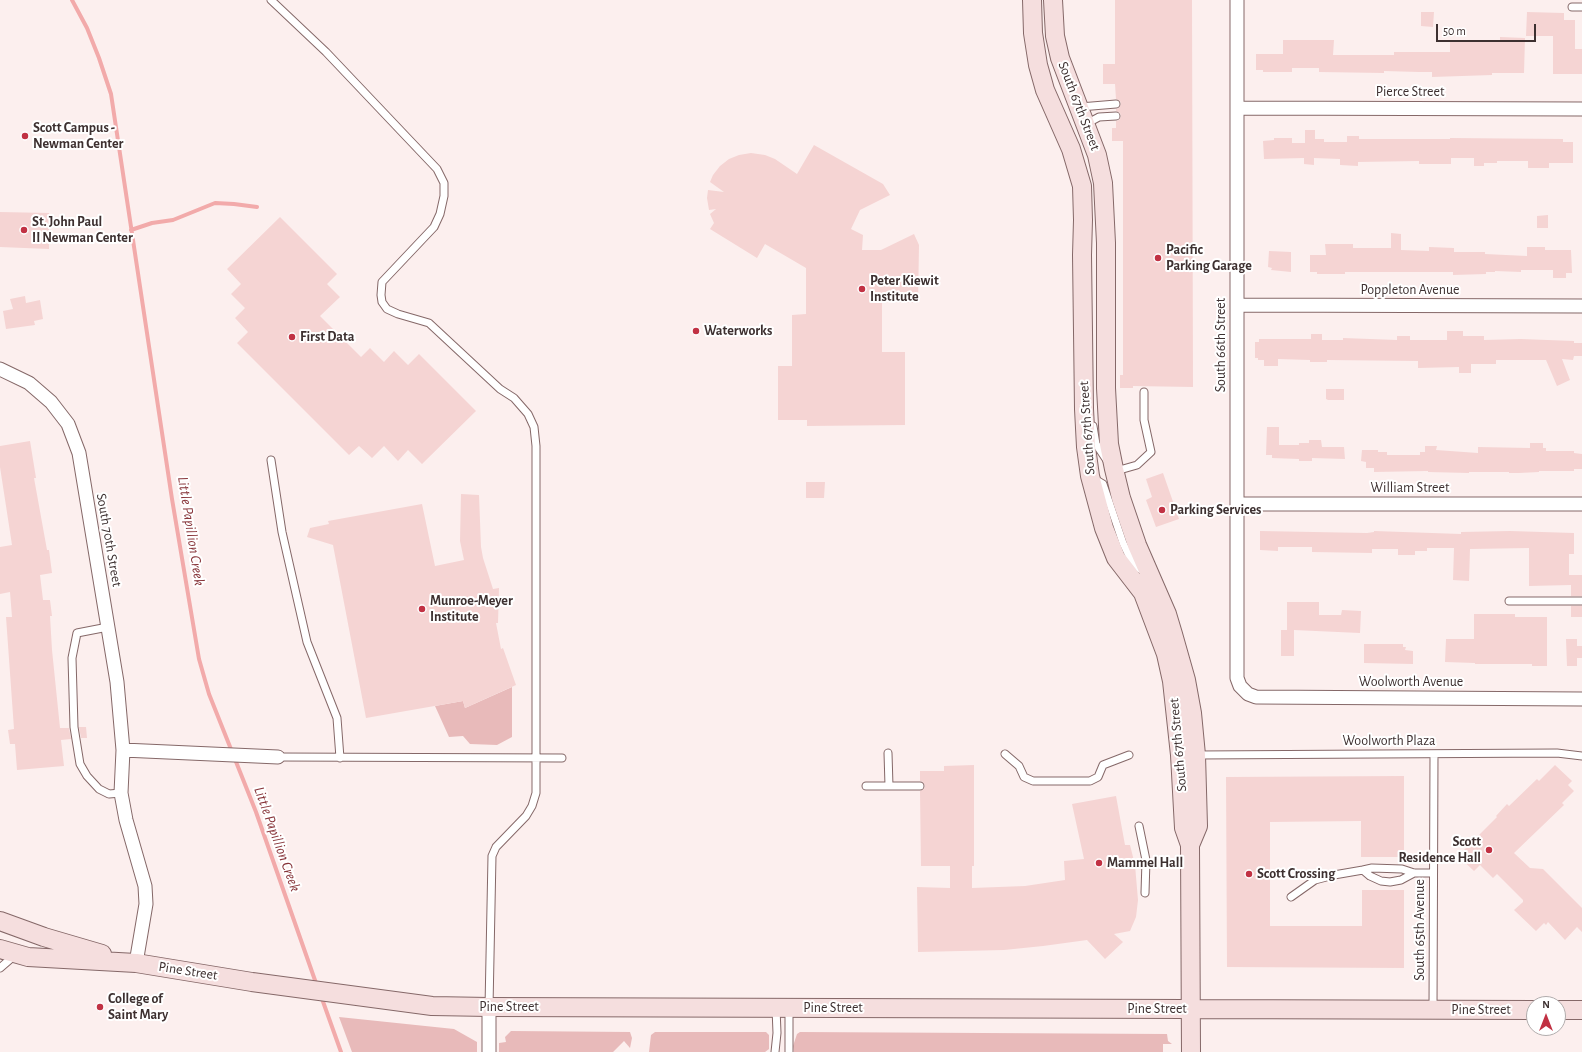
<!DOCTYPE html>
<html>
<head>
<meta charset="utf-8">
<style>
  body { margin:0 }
  #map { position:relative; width:1582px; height:1052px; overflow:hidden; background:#fcefee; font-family:"Alegreya Sans",sans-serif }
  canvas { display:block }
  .north { position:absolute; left:1526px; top:996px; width:40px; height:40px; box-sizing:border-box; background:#fff; border:1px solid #b1acac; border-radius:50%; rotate:0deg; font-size:11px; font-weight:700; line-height:16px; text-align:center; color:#3d3030 }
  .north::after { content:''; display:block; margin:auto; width:14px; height:18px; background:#c13143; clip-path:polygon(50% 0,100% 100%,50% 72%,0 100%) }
  .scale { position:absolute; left:1436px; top:24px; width:100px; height:18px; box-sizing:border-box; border:2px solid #3d3030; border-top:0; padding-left:5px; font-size:12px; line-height:14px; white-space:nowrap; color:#3d3030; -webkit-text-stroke:3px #fff; paint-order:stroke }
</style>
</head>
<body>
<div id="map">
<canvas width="1582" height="1052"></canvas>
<div class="north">N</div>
<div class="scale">50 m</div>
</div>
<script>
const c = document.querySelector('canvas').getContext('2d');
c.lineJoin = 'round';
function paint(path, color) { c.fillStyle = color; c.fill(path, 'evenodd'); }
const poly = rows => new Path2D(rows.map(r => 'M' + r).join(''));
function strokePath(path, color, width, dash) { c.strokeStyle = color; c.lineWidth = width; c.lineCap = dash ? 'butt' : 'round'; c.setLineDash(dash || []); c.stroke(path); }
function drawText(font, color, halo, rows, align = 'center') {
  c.font = font + ' "Alegreya Sans",sans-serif'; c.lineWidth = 4; c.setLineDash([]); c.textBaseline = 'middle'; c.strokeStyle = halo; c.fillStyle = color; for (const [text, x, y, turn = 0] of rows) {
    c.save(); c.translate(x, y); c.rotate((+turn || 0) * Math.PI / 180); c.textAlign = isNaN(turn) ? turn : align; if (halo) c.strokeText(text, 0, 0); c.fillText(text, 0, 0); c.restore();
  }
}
paint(poly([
  [512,687,512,737,497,745,470,744,463,736,449,737,435,706,463,701,465,708],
  [339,1017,454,1029,477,1042,477,1052,352,1052],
  [511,1031,630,1032,632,1038,630,1048,624,1041,613,1052,499,1052,499,1043,506,1042,505,1037],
  [655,1032,766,1032,769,1035,769,1049,765,1052,649,1052,651,1035],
  [800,1032,1167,1034,1168,1041,1172,1044,1163,1044,1163,1052,794,1052,793,1046,797,1034]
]), '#e8baba');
strokePath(poly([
  [72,0,87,28,99,58,111,94,172,499,199,659,209,694,256,812,317,986],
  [131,230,152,223,173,220,215,203,234,204,257,207],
  [321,996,341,1052]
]), '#f2aaaa', 4);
paint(poly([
  [1115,0,1192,0,1193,387,1133,386,1133,388,1120,388,1120,375,1123,375,1123,141,1112,141,1112,128,1116,128,1116,121,1119,120,1121,116,1120,113,1116,111,1116,109,1119,108,1121,104,1120,101,1116,99,1115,84,1103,84,1103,64,1115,64],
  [1421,12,1434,12,1433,27,1421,26],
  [1527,12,1564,13,1564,20,1575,20,1575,49,1582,49,1582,74,1553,74,1553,36,1526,36],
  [1500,37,1525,38,1524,73,1492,73,1492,75,1432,77,1432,72,1419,72,1384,71,1384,73,1319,72,1319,68,1292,68,1292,72,1263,72,1263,70,1256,70,1256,54,1283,54,1283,40,1334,40,1333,55,1394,55,1394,52,1450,52,1450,40,1500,41],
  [1305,130,1315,130,1315,139,1324,139,1324,142,1347,142,1347,136,1359,136,1359,139,1450,139,1450,138,1563,139,1563,142,1573,142,1573,163,1549,163,1549,168,1528,168,1528,161,1497,161,1497,163,1484,163,1484,166,1474,166,1474,158,1451,158,1451,164,1419,164,1419,161,1358,162,1358,166,1340,165,1340,159,1314,158,1314,165,1304,164,1304,158,1264,159,1263,141,1274,140,1274,138,1292,138,1292,143,1305,143],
  [814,145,883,184,890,195,860,210,851,229,863,235,862,250,881,250,914,234,919,245,918,303,882,302,882,352,905,352,905,425,807,426,807,420,778,420,778,366,792,366,792,315,806,314,806,268,765,244,757,258,710,229,714,223,710,214,716,209,709,210,707,198,708,190,724,192,710,182,713,175,720,166,729,159,739,155,751,153,765,155,775,159,797,174],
  [0,212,49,213,49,249,0,247],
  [1548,215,1548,228,1537,228,1537,216],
  [280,217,337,274,327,284,340,297,320,316,361,357,370,348,384,362,394,351,408,365,419,354,476,411,422,464,408,450,398,461,384,446,372,458,359,446,349,455,237,343,248,332,235,318,245,308,231,294,241,284,227,269],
  [1391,233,1401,234,1401,250,1429,251,1429,247,1454,248,1454,252,1485,252,1485,254,1527,256,1527,247,1545,247,1545,250,1571,250,1572,273,1566,273,1566,278,1553,278,1553,270,1521,270,1521,272,1495,271,1495,272,1486,272,1486,274,1453,275,1453,272,1345,272,1345,274,1317,274,1317,272,1310,272,1310,255,1326,255,1325,244,1353,244,1353,248,1391,248],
  [1269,251,1291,252,1291,272,1271,270,1272,268,1268,267],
  [25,296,26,303,40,300,43,319,34,321,35,325,6,329,3,311,13,309,10,299],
  [1447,331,1463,331,1463,336,1484,336,1484,340,1521,339,1574,341,1574,343,1582,343,1582,356,1574,356,1573,360,1562,359,1570,380,1557,386,1546,360,1496,360,1496,364,1471,364,1471,373,1459,373,1459,367,1418,368,1418,361,1327,360,1327,362,1310,362,1310,360,1278,359,1278,366,1264,366,1264,360,1258,360,1258,358,1255,358,1255,342,1259,342,1259,339,1311,339,1311,334,1322,334,1322,340,1343,340,1343,338,1397,340,1397,336,1410,336,1410,340,1447,340],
  [1326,389,1344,389,1344,400,1328,400,1326,399],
  [1267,427,1279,427,1279,445,1299,445,1299,443,1309,443,1309,440,1321,440,1322,447,1344,447,1345,459,1312,458,1312,461,1299,461,1299,459,1272,458,1272,455,1266,455],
  [30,441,36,478,34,478,47,550,49,550,52,573,40,575,43,600,50,600,52,616,50,616,52,650,60,728,69,728,71,739,61,740,64,766,17,770,15,744,10,744,8,730,14,729,6,617,12,617,10,592,0,594,0,547,12,545,0,467,0,446],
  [1530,443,1543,443,1543,448,1546,448,1546,451,1574,451,1574,453,1582,454,1582,469,1574,469,1574,471,1539,471,1539,472,1519,473,1509,473,1509,472,1469,472,1469,473,1428,472,1428,471,1374,472,1374,468,1366,468,1366,462,1361,461,1362,450,1378,450,1378,452,1387,452,1387,455,1420,455,1420,452,1425,452,1425,446,1437,446,1436,450,1478,453,1478,447,1530,448],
  [1163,473,1179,519,1156,527,1146,500,1152,497,1146,479],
  [806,482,825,482,824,498,806,498],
  [461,494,479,495,481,547,483,558,493,589,499,588,498,623,496,623,501,649,503,648,516,685,465,708,463,701,366,718,333,545,307,537,310,528,329,524,328,521,422,504,435,566,464,560,460,541],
  [1260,531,1367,533,1374,532,1374,531,1461,534,1461,532,1510,531,1574,533,1574,554,1569,554,1569,575,1582,575,1582,596,1571,596,1571,585,1529,586,1529,548,1470,549,1469,581,1453,580,1454,548,1427,548,1427,551,1415,551,1415,555,1398,555,1398,549,1372,549,1372,553,1312,552,1312,547,1278,547,1278,551,1260,550],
  [1287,602,1319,602,1319,615,1341,615,1342,610,1361,611,1360,633,1294,630,1294,656,1281,656,1281,630,1292,630,1287,630],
  [1571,606,1582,606,1582,617,1571,617],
  [1474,614,1515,614,1515,617,1547,617,1547,666,1532,666,1532,664,1475,664,1475,663,1445,662,1446,639,1474,639],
  [1566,639,1577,639,1577,646,1582,646,1582,658,1577,658,1577,666,1567,666],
  [1364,644,1403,644,1403,647,1406,647,1405,650,1413,651,1413,664,1364,663],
  [79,727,86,727,87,738,81,738],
  [974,765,974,866,972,866,972,888,1025,886,1065,880,1064,861,1084,859,1072,804,1116,796,1125,845,1130,845,1135,865,1138,900,1136,917,1130,931,1114,934,1123,942,1105,959,1087,940,1043,946,1004,950,918,952,917,887,950,888,950,866,921,866,920,791,924,789,925,786,923,782,920,781,920,771,944,771,944,766],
  [1555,765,1572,781,1568,785,1574,791,1562,803,1564,805,1514,853,1530,868,1543,869,1582,908,1582,932,1577,927,1565,940,1548,922,1546,925,1544,923,1536,931,1514,910,1523,902,1523,900,1497,874,1493,878,1480,865,1474,871,1458,856,1497,817,1496,816,1507,804,1509,806,1537,779,1539,781],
  [1404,776,1404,857,1361,857,1361,821,1270,822,1270,926,1362,926,1362,890,1404,890,1404,968,1227,967,1226,777]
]), '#f5d4d3');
const lane = poly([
  [271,0,326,52,437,169,444,183,444,196,440,214,434,227,382,282,381,295,382,302,387,309,398,314,429,323,500,389,514,398,528,414,534,427,536,446,536,793,532,806,526,816,496,847,492,856,489,1007],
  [1572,7,1582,7],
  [1080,107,1116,104],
  [1086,124,1099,117,1116,116],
  [1093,426,1096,444,1108,462],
  [271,460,282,532,307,642,337,718,340,758],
  [1114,469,1123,469,1137,465,1151,452,1144,420,1144,392],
  [1093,478,1103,484,1123,543,1134,566,1145,572],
  [1509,601,1582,601],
  [108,627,77,633,72,658,74,727,80,764,87,776,99,789,109,794,121,793],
  [888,753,889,786],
  [1005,754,1019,766,1024,777,1033,781,1090,781,1098,777,1103,765,1129,755],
  [1197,755,1557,753,1582,756],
  [278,757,562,758],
  [866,786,920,786],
  [1139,826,1146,860,1145,893],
  [1414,873,1401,880,1390,882,1381,881,1370,876,1363,870,1372,868,1402,869,1414,873,1433,873],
  [1291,897,1315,880,1334,875,1363,870],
  [0,968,15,955],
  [1433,1009,1434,754],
  [775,1052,777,1033,776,1008],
  [789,1052,789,1008]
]);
const street = poly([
  [1237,0,1237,678,1240,686,1248,694,1256,697,1582,699],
  [1237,108,1582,109],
  [1237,305,1582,306],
  [0,369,29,383,51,402,68,424,79,453,117,682,123,750],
  [1237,504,1582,504],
  [136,963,146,904,145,886,126,820,121,793,123,750,278,757],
  [489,1007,489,1052]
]);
const secondary = poly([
  [1032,0,1033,33,1038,65,1045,90,1071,149,1082,186,1083,220,1082,255,1084,409,1086,447,1090,476,1104,528,1116,558,1143,593,1166,654,1172,681,1180,755,1184,828,1190,845,1191,1052],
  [1053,0,1055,36,1060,58,1097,155,1103,183,1106,243,1106,388,1109,444,1114,469,1121,498,1137,545,1167,614,1173,634,1186,680,1192,713,1196,755,1198,826,1190,845],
  [0,921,44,937,102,954],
  [0,949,28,957,136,963,252,982,432,1006,489,1007,1534,1010],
  [1558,1010,1582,1010]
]);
strokePath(lane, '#856868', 9);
strokePath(street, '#856868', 15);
strokePath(secondary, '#856868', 20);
strokePath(lane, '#fff', 7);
strokePath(street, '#fff', 13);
strokePath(secondary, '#f5dede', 18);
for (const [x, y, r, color] of [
  [25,136,4,"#c13143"],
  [24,230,4,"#c13143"],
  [1158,258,4,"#c13143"],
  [862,289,4,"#c13143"],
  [696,331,4,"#c13143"],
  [292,337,4,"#c13143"],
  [1162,510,4,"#c13143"],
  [422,609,4,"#c13143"],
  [1489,850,4,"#c13143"],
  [1099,863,4,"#c13143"],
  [1249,874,4,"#c13143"],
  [100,1007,4,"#c13143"]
]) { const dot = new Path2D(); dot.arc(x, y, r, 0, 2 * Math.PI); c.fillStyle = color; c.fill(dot); strokePath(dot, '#fff', 1.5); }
drawText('14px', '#3d3030', '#fff', [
  ["Pierce Street",1410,92],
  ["South 67th Street",1079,106,69],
  ["Poppleton Avenue",1410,290],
  ["South 66th Street",1221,345,-90],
  ["South 67th Street",1087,428,-94],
  ["William Street",1410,488],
  ["South 70th Street",109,540,80],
  ["Woolworth Avenue",1411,682],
  ["Woolworth Plaza",1389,741],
  ["South 67th Street",1178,745,-95],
  ["South 65th Avenue",1420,930,-90],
  ["Pine Street",188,971,9],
  ["Pine Street",509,1007],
  ["Pine Street",833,1008],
  ["Pine Street",1157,1009],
  ["Pine Street",1481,1010]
]);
drawText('bold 14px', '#3d3030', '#fff', [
  ["Scott Campus -",33,128],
  ["Newman Center",33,144],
  ["St. John Paul",32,222],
  ["II Newman Center",32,238],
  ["Pacific",1166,250],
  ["Parking Garage",1166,266],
  ["Peter Kiewit",870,281],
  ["Institute",870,297],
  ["Waterworks",704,331],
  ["First Data",300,337],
  ["Parking Services",1170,510],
  ["Munroe-Meyer",430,601],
  ["Institute",430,617],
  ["Scott",1481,842,"right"],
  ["Residence Hall",1481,858,"right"],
  ["Mammel Hall",1107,863],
  ["Scott Crossing",1257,874],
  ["College of",108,999],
  ["Saint Mary",108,1015]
], 'left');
drawText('italic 15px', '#873439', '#fff', [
  ["Little Papillion Creek",191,531,81],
  ["Little Papillion Creek",277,839,70]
]);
</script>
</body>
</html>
